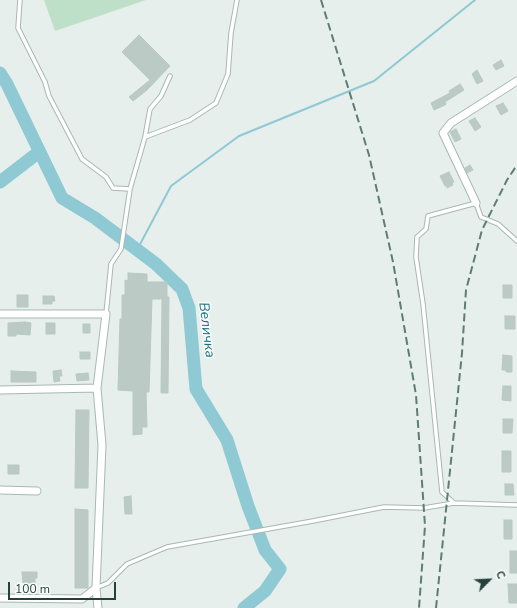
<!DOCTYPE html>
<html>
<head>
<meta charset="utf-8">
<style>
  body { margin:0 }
  #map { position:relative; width:517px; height:608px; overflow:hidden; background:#e6efeb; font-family:"Nunito Sans",sans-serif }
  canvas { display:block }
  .north { position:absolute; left:469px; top:560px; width:40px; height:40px; -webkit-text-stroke:3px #f7fbf9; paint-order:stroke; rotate:66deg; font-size:11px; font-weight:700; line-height:16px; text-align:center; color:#24423a }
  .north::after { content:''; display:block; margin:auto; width:14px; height:18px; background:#24423a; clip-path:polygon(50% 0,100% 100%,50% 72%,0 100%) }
  .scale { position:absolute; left:8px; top:582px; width:108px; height:18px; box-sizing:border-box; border:2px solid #24423a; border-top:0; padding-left:5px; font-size:12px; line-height:14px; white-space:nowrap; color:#24423a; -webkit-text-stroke:3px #f7fbf9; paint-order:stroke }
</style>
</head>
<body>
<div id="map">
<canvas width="517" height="608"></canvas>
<div class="north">С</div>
<div class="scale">100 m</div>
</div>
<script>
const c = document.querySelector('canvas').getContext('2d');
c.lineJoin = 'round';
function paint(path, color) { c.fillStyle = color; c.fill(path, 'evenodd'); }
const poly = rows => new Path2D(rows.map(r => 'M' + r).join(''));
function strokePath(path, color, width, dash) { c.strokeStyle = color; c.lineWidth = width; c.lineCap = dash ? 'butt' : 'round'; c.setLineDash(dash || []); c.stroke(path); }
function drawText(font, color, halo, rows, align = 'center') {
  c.font = font + ' "Nunito Sans",sans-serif'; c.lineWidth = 3; c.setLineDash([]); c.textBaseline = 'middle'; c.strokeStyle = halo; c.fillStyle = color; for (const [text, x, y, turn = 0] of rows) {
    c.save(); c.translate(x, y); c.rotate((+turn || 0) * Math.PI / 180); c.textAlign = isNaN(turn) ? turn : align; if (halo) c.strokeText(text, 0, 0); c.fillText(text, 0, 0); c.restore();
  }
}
paint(poly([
  [44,0,146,0,55,31]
]), '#bfe0c8');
strokePath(poly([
  [137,250,171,186,239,136,374,81,475,0]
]), '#8ec9d4', 2);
strokePath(poly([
  [0,73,7,84,62,198,95,218,156,264,182,289,189,308,196,389,227,440,248,506,265,550,280,569,265,591,244,608],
  [0,182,39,152]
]), '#8ec9d4', 13);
const building = poly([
  [139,35,170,66,147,90,133,101,129,97,150,80,122,52,139,35],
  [501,60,504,66,496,70,493,65,501,60],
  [477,70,483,81,477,84,472,74,477,70],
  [460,84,464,90,445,102,446,104,445,105,434,110,431,103,450,93,449,91,460,84],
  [503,103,508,111,501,115,496,106,503,103],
  [475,118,481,127,475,131,469,121,475,118],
  [456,129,461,139,455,142,450,132,456,129],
  [470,165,473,170,467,173,465,168,470,165],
  [449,172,454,182,452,183,453,185,447,188,447,186,445,186,440,176,449,172],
  [128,273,147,274,147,282,167,282,167,297,169,297,168,393,161,393,162,299,152,299,149,392,146,392,147,427,142,427,142,434,133,435,133,391,118,390,120,319,122,319,122,295,125,295,125,280,128,281,128,273],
  [503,285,512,285,512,298,503,298,503,285],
  [17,295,28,295,28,307,17,307,17,295],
  [43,296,54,296,55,301,52,301,52,304,43,304,43,296],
  [505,316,515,316,515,329,505,329,505,316],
  [25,322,31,323,30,335,16,334,16,336,8,336,8,323,25,322],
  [46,323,55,323,55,334,46,334,46,323],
  [83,324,90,324,90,333,83,333,83,324],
  [80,352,90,352,90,359,80,359,80,352],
  [503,355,512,356,512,372,506,372,506,370,502,370,503,355],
  [61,370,62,376,59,376,60,381,54,382,53,371,61,370],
  [11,371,36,372,36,382,11,382,11,371],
  [88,373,89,380,77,381,76,374,88,373],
  [503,386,511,386,511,401,502,400,503,386],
  [76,410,89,410,88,488,75,488,76,410],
  [503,419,513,419,512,433,503,433,503,419],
  [502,451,511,451,511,472,502,472,502,451],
  [8,465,19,465,19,474,8,474,8,465],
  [505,484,513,484,514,495,505,495,505,484],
  [131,496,132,514,125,514,124,497,131,496],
  [75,509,88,510,88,588,75,588,75,509],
  [504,520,512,520,512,539,504,539,504,520],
  [510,551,517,551,517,573,510,573,510,551],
  [22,572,37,572,37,578,35,578,35,583,23,583,22,572],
  [508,584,517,584,517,603,509,603,508,584]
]);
paint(building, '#bbcac4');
strokePath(building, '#b8c9c2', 1);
const service = poly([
  [20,0,18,28,45,82,49,96,82,159,106,177,113,188,130,189],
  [145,137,150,109,161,96,170,76],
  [106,314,111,264,121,249,130,189,145,137,190,120,216,103,228,74,231,33,237,0],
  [454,503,442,492,423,304,416,257,417,237,426,229,428,216,476,203,481,217,498,224,517,241],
  [96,588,108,583,127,564,167,547,313,521,384,507,424,508,454,503,517,505]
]);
const minor = poly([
  [476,203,443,133,451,123,517,81],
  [0,314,106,314,97,388,102,445,96,588,98,608],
  [0,390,97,388],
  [0,490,37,491],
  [0,598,82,599,96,588]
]);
strokePath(service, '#a8b8b2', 5.5);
strokePath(minor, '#a8b8b2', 9);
strokePath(service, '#fff', 3.5);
strokePath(minor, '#fff', 7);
strokePath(poly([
  [321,0,369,155,393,262,416,395,425,526,419,608],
  [436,608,462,353,466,290,482,230,507,180,517,165]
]), '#5f7d75', 2, [8, 4]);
drawText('italic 14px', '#1c6f80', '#f7fbf9', [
  ["Величка",206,330,83]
]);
</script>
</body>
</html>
